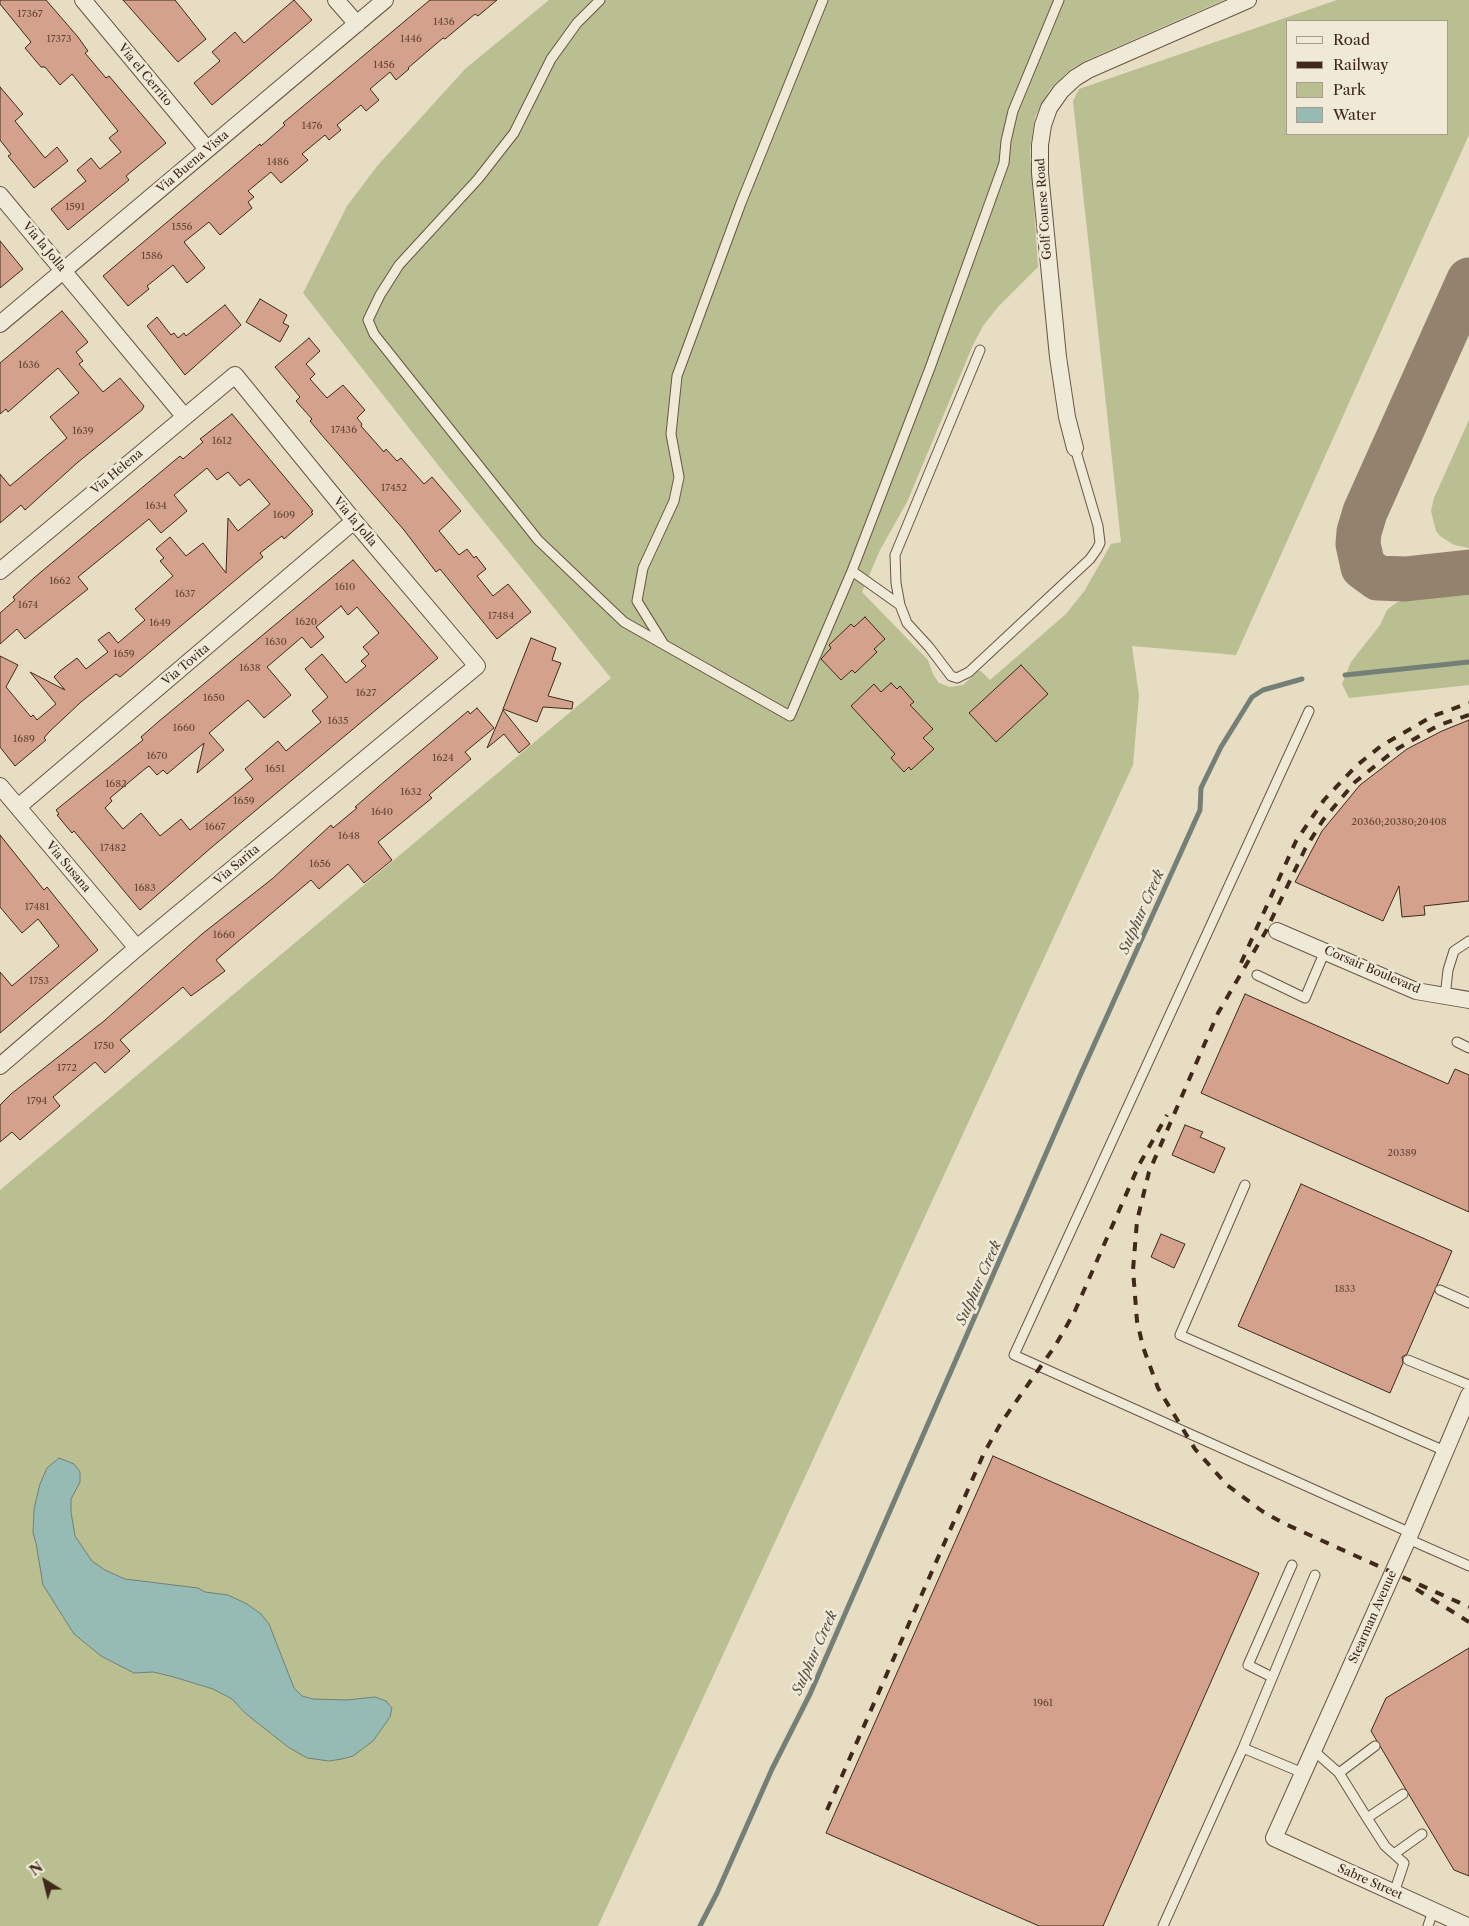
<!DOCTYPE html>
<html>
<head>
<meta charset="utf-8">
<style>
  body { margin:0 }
  #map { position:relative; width:1469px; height:1926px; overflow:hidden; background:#e6ddc3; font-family:"Libre Caslon Text",serif }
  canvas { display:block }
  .legend { position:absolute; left:1286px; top:20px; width:162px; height:115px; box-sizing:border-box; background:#efe9d8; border:1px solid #a99c8c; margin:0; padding:6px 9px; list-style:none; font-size:15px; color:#40281a }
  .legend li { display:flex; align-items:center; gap:10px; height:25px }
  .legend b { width:25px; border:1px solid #a99c8c }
  .north { position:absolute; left:20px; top:1856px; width:50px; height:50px; -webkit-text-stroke:4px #efe9d8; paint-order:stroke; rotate:324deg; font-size:14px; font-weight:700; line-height:20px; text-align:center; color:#40281a }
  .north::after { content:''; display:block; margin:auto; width:18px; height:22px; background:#40281a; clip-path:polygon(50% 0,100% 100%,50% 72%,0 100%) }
</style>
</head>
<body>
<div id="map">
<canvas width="1469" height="1926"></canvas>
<ul class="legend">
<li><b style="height:6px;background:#efe9d8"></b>Road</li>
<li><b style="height:6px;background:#40281a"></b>Railway</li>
<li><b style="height:14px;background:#b9bf90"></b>Park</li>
<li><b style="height:14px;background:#96bbb5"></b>Water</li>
</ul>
<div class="north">N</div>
</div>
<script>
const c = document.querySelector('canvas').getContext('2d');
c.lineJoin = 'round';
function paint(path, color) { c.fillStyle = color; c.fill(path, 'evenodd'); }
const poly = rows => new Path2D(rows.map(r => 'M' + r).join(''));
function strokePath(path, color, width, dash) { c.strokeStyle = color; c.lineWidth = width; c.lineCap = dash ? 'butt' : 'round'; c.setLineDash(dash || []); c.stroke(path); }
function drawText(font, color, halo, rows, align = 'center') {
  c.font = font + ' "Libre Caslon Text",serif'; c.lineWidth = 5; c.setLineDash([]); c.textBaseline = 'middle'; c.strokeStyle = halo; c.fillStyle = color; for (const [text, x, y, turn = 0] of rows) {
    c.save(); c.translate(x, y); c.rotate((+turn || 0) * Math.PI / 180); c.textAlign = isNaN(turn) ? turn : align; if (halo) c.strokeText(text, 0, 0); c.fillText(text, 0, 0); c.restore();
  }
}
paint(poly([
  [549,0,1224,0,1087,60,1071,69,1050,89,1035,117,1030,150,1038,267,998,307,983,326,973,345,907,502,880,550,862,592,928,660,933,674,939,683,950,687,963,685,978,671,981,671,990,680,1066,614,1085,590,1111,544,1121,542,1073,101,1079,89,1337,0,1469,0,1469,135,1236,655,1132,646,1139,696,1133,765,598,1926,0,1926,0,1190,611,678,438,465,303,293,347,206,378,165,465,69],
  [1288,21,1448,21,1448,134,1288,134],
  [1469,420,1469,548,1454,545,1440,536,1436,531,1431,511,1434,498],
  [1469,589,1469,685,1349,698,1342,684,1351,662,1380,625,1387,610,1396,603,1415,595]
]), '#b9bf90');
const water = poly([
  [59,1458,74,1464,80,1472,80,1482,71,1499,71,1512,75,1536,92,1561,105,1570,125,1579,198,1588,205,1592,228,1595,247,1604,261,1614,269,1624,294,1688,302,1696,313,1699,347,1700,375,1697,386,1701,392,1708,390,1717,373,1741,353,1756,342,1759,329,1761,307,1758,288,1747,245,1713,232,1699,213,1689,174,1677,153,1672,134,1673,101,1656,74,1634,43,1585,36,1543,33,1533,34,1509,40,1484,47,1468,59,1458]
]);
paint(water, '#96bbb5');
strokePath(water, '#748077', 1);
strokePath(poly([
  [1345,675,1469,662],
  [700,1926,717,1893,772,1769,810,1694,1079,1078,1200,810,1201,788,1221,747,1252,697,1263,690,1302,679]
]), '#748077', 5);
strokePath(poly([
  [1469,280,1365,512,1359,532,1358,544,1363,567,1378,578,1405,579,1469,572]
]), '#93826e', 45);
const building = poly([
  [0,0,46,0,78,37,88,51,85,53,106,78,109,76,166,143,126,176,129,180,68,230,51,209,86,181,77,170,91,158,100,169,121,152,109,138,118,131,72,74,60,85,45,67,41,67,25,48,31,42,0,4,0,0],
  [123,0,175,0,206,39,178,62,123,0],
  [294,0,312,20,212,105,194,83,220,61,212,52,235,32,244,43,294,0],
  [430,0,497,0,478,16,475,14,445,39,443,38,408,68,409,69,396,80,390,72,370,89,379,100,366,111,361,105,337,125,341,130,329,140,325,135,302,154,308,160,281,183,271,172,248,191,254,197,248,202,252,208,220,235,209,222,184,242,205,268,187,283,173,265,147,286,149,289,128,306,103,276,260,144,261,146,285,125,283,123,430,0],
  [0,87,23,114,15,121,45,158,57,147,68,161,34,188,8,156,11,154,0,140,0,87],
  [0,241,23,269,0,288,0,241],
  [260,299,287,315,283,323,289,326,280,342,246,322,260,299],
  [225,305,241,325,185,375,147,326,157,317,171,335,174,333,178,338,184,333,186,336,225,305],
  [62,311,88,342,76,352,83,361,79,364,103,392,120,378,144,406,142,410,77,463,25,510,21,505,0,523,0,474,10,486,67,438,50,417,79,393,58,368,8,412,6,409,0,414,0,363,62,311],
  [309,338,320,351,306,364,315,374,310,379,327,398,343,385,365,410,357,418,362,424,361,426,384,452,386,449,397,461,401,458,424,484,432,477,461,511,439,531,459,555,467,549,474,558,476,556,486,569,477,576,493,596,508,584,531,612,497,639,440,569,436,572,404,530,320,433,310,421,312,419,296,401,300,397,275,367,309,338],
  [232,414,313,511,311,512,313,514,284,539,282,536,260,553,263,557,120,677,116,674,81,702,49,732,44,738,46,740,15,766,0,747,0,656,18,665,6,687,31,717,33,715,37,720,56,704,30,672,65,690,54,677,60,671,77,658,86,669,108,652,98,640,109,632,118,643,145,620,135,609,173,576,160,561,164,558,156,549,170,537,186,556,203,543,226,573,228,518,238,531,270,504,249,479,240,486,228,472,217,480,207,468,174,495,187,511,161,533,149,519,78,577,88,589,25,639,17,629,0,644,0,613,15,600,13,597,35,577,180,456,183,459,203,442,200,439,232,414],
  [353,560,438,658,212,847,140,910,74,831,72,833,57,815,59,814,56,810,143,740,141,737,158,722,353,560],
  [341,606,348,615,357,607,379,633,363,647,369,654,361,661,366,666,346,683,322,654,305,669,328,697,312,711,321,722,286,751,278,741,245,769,253,779,190,830,181,819,160,836,141,813,123,829,105,808,112,801,110,798,146,768,149,766,157,775,163,770,167,774,204,743,197,773,224,750,209,733,248,700,264,718,291,695,267,667,302,637,311,648,324,637,316,627,341,606],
  [865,617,885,639,874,649,877,652,855,673,852,670,841,680,821,659,831,648,829,645,851,624,854,627,865,617],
  [531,638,556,648,552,660,561,663,548,696,573,702,572,709,543,707,537,722,503,709,531,638],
  [1021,665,1048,694,996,742,969,713,1021,665],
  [891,683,897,689,900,686,914,702,910,705,933,729,923,738,934,749,911,770,909,767,904,772,891,758,895,754,851,706,874,684,881,692,891,683],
  [477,708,494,728,465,752,471,759,429,795,432,798,378,842,392,860,364,883,348,864,319,889,311,880,216,960,225,971,191,996,183,987,120,1040,130,1051,105,1073,95,1062,53,1097,60,1106,41,1122,20,1140,12,1132,0,1142,0,1105,11,1094,104,1021,202,934,272,879,331,825,333,828,357,808,355,807,385,781,468,711,470,714,477,708],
  [503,710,530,744,519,753,504,734,487,748,503,710],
  [1469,720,1469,901,1424,906,1425,915,1402,917,1399,886,1383,921,1295,882,1322,831,1360,785,1407,749,1442,731,1469,720],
  [0,835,44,890,47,887,98,950,0,1033,0,972,12,986,59,946,38,919,22,933,0,907,0,835],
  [1245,994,1448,1084,1455,1069,1469,1075,1469,1212,1201,1093,1245,994],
  [1185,1125,1203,1132,1200,1137,1225,1148,1214,1173,1172,1155,1185,1125],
  [1301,1184,1452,1251,1407,1354,1402,1357,1403,1363,1390,1393,1238,1326,1301,1184],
  [1161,1234,1185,1244,1174,1268,1151,1257,1161,1234],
  [993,1456,1259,1573,1103,1926,1039,1926,826,1833,993,1456],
  [1469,1648,1469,1876,1454,1870,1371,1731,1386,1698,1469,1648]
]);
paint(building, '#d4a18c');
strokePath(building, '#40281a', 1);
const lane = poly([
  [600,0,577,23,551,59,514,133,478,179,399,265,380,295,368,320,374,334,538,540,624,622,790,716,852,571,900,605],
  [980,350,895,555,896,583,900,605,907,623,929,647,951,676,957,678,969,672,1090,559,1097,549,1100,543,1098,526,1075,448],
  [852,571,930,368,1004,163,1006,141,1013,111,1059,0],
  [663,643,637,601,643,568,674,501,679,477,671,434,677,376,741,203,823,0],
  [1309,711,1014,1355,1411,1533],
  [1257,975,1305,998,1325,951],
  [1445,997,1448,970,1454,951,1469,941],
  [1457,1042,1469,1048],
  [1245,1185,1180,1335,1445,1451],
  [1440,1290,1469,1303],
  [1408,1360,1469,1385],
  [1408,1539,1469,1566],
  [1272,1677,1248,1665,1292,1565],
  [1243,1748,1315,1575],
  [1313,1750,1339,1773,1375,1746],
  [1339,1773,1367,1818,1403,1794],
  [1367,1818,1385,1846,1404,1863,1394,1893],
  [1394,1854,1422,1834],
  [1163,1926,1243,1748,1303,1773],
  [1428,1926,1433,1911]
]);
const street = poly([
  [83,0,207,149],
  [336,0,357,24],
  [0,195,184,416],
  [0,324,385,0],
  [1075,448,1067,417,1058,357,1040,173,1040,145,1043,125,1049,108,1061,91,1075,78,1088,70,1248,0],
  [0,571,235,375,354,521,477,666,137,948,0,1066],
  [0,786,137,948],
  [18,807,354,521],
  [1277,931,1416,991,1469,1000],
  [1467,1926,1274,1838,1408,1539,1469,1395]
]);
strokePath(lane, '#6a5544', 11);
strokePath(street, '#6a5544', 18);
strokePath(lane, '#efe9d8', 9);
strokePath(street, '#efe9d8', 16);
strokePath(poly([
  [1469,715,1439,725,1395,750,1355,782,1323,820,1305,849,1266,931,1218,1013,1149,1172,1137,1221,1133,1270,1137,1321,1143,1347,1158,1388,1195,1449,1227,1485,1262,1511,1283,1523,1469,1607],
  [1241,963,1296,841,1324,800,1356,766,1381,746,1433,716,1469,703],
  [1416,1589,1469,1622],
  [827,1810,984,1453,1001,1423,1055,1346,1074,1313,1139,1165,1167,1115]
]), '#40281a', 4, [9, 9]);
drawText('10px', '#654636', null, [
  ["17367",30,14],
  ["1436",444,22],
  ["17373",59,39],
  ["1446",411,39],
  ["1456",384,65],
  ["1476",312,126],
  ["1486",278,162],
  ["1591",75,207],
  ["1556",182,227],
  ["1586",152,256],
  ["1636",29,365],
  ["17436",344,430],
  ["1639",83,431],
  ["1612",222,441],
  ["17452",394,488],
  ["1634",156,506],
  ["1609",284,515],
  ["1662",60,581],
  ["1610",345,587],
  ["1637",185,594],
  ["1674",28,605],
  ["17484",501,616],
  ["1620",306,622],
  ["1649",160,623],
  ["1630",276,642],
  ["1659",124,654],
  ["1638",250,668],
  ["1627",366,693],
  ["1650",214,698],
  ["1635",338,721],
  ["1660",184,728],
  ["1689",24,739],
  ["1670",157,756],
  ["1624",443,758],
  ["1651",275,769],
  ["1682",116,784],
  ["1632",411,792],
  ["1659",244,801],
  ["1640",382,812],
  ["20360;20380;20408",1399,822],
  ["1667",215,827],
  ["1648",349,836],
  ["17482",113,848],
  ["1656",320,864],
  ["1683",145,888],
  ["17481",37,907],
  ["1660",224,935],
  ["1753",39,981],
  ["1750",104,1046],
  ["1772",67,1068],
  ["1794",37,1101],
  ["20389",1402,1153],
  ["1833",1345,1289],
  ["1961",1043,1703]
]);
drawText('12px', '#40281a', '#efe9d8', [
  ["Via el Cerrito",145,75,50],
  ["Via Buena Vista",193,162,-40],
  ["Golf Course Road",1044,209,-94],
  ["Via la Jolla",44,247,50],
  ["Via Helena",117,472,-40],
  ["Via la Jolla",355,522,50],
  ["Via Tovita",186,665,-40],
  ["Via Sarita",237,865,-40],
  ["Via Susana",68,867,50],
  ["Corsair Boulevard",1372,970,23],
  ["Stearman Avenue",1373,1617,-66],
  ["Sabre Street",1370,1882,24]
]);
drawText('italic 14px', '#564d41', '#efe9d8', [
  ["Sulphur Creek",1142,912,-66],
  ["Sulphur Creek",979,1283,-66],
  ["Sulphur Creek",815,1653,-66]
]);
</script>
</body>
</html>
